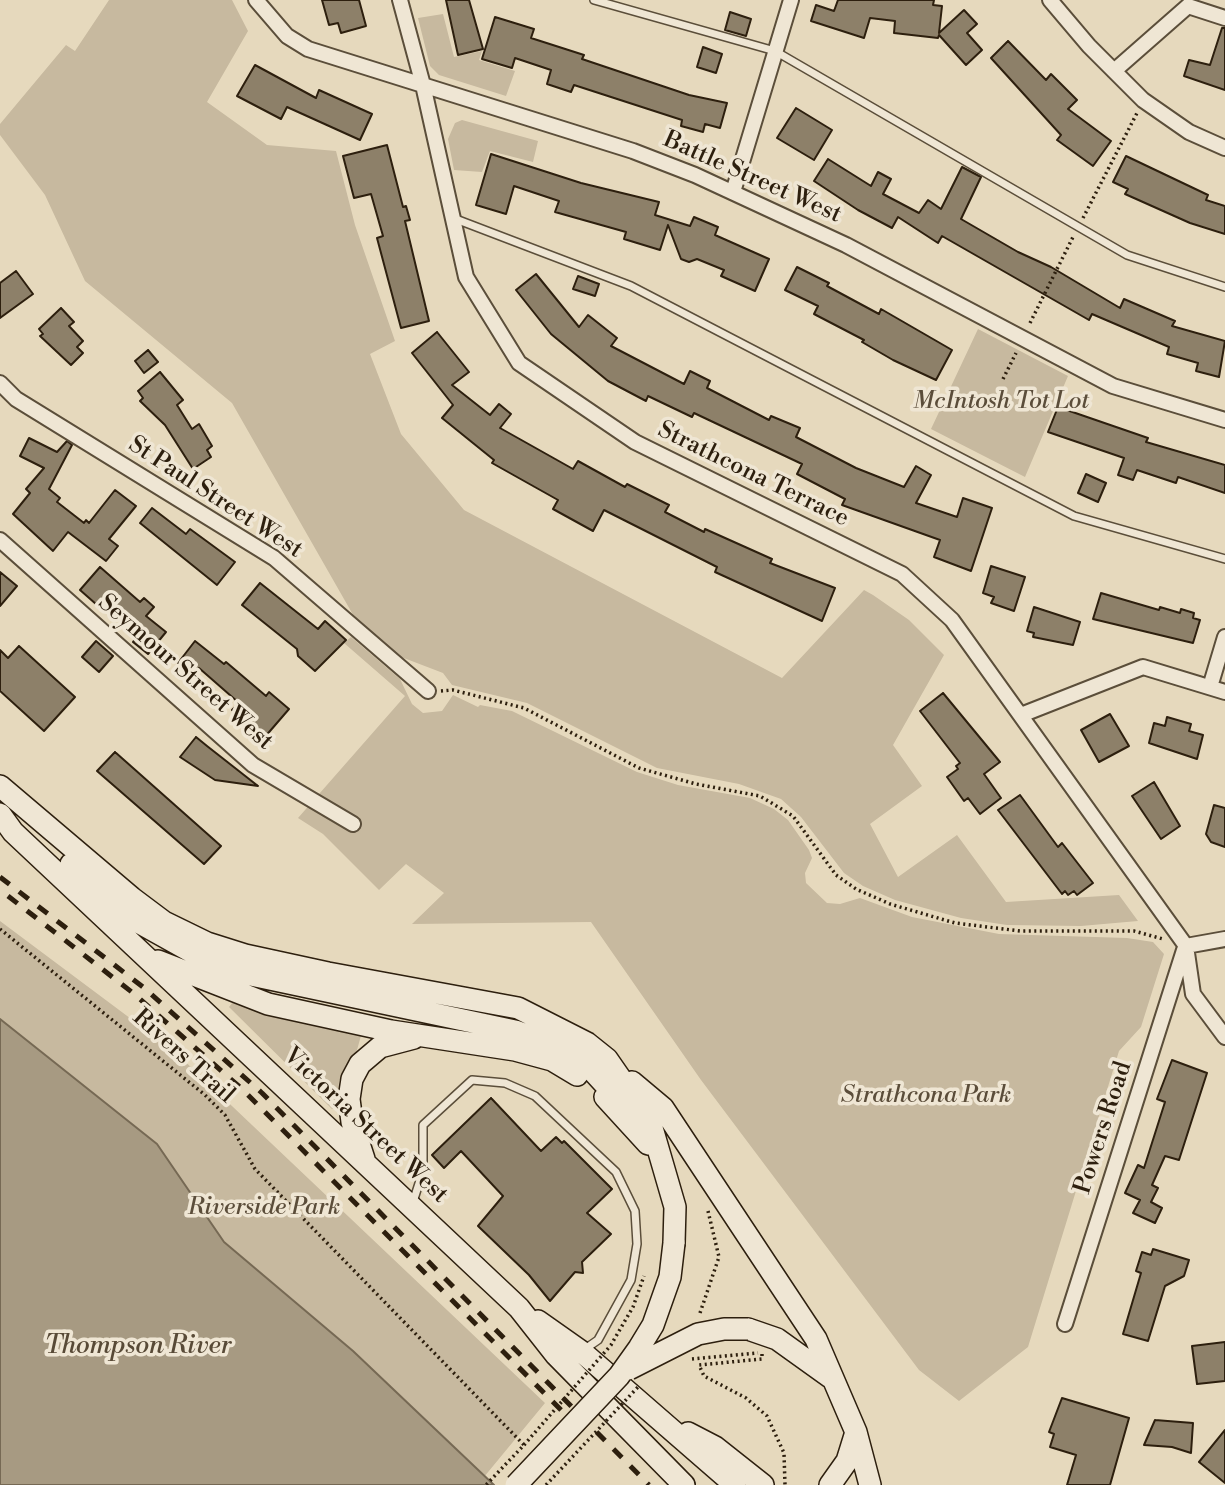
<!DOCTYPE html>
<html>
<head>
<meta charset="utf-8">
<style>
  body { margin:0 }
  canvas { display:block; background:#e6d9bd }
</style>
</head>
<body>
<canvas width="1225" height="1485"></canvas>
<script>
const c = document.querySelector('canvas').getContext('2d');
c.lineJoin = 'round';
function paint(path, color) { c.fillStyle = color; c.fill(path, 'evenodd'); }
const poly = rows => new Path2D(rows.map(r => 'M' + r).join(''));
function strokePath(path, color, width, dash) { c.strokeStyle = color; c.lineWidth = width; c.lineCap = dash ? 'butt' : 'round'; c.setLineDash(dash || []); c.stroke(path); }
function drawText(font, color, halo, rows, align = 'center') {
  c.font = font + ' "Libre Bodoni",serif'; c.lineWidth = 7; c.setLineDash([]); c.textBaseline = 'middle'; c.strokeStyle = halo; c.fillStyle = color; for (const [text, x, y, turn = 0] of rows) {
    c.save(); c.translate(x, y); c.rotate((+turn || 0) * Math.PI / 180); c.textAlign = isNaN(turn) ? turn : align; if (halo) c.strokeText(text, 0, 0); c.fillText(text, 0, 0); c.restore();
  }
}
paint(poly([
  [109,0,232,0,248,31,207,102,267,145,336,151,355,225,395,341,370,354,401,434,464,510,782,678,864,590,873,595,909,620,944,655,893,745,922,786,870,824,898,877,957,835,1006,902,1119,895,1138,921,1081,926,1007,925,961,918,895,900,863,886,844,873,801,817,781,799,739,784,657,768,527,703,452,685,443,673,396,655,360,627,232,403,85,281,45,195,0,135,0,124,66,45,75,51],
  [443,14,454,57,482,51,479,60,515,71,506,96,439,75,430,66,418,18],
  [462,120,538,141,533,162,490,151,482,172,454,170,448,139,455,123],
  [978,329,1068,376,1025,477,931,429],
  [351,637,400,679,412,704,423,713,442,711,453,695,478,707,480,705,512,711,637,772,678,785,750,798,774,809,788,820,809,850,812,858,805,873,806,883,827,903,840,904,860,898,912,917,999,934,1127,938,1153,942,1164,954,1141,1027,1119,1051,1028,1347,959,1401,919,1370,701,1080,591,922,412,924,444,893,406,864,379,890,323,834,298,818,405,696,344,643],
  [0,921,174,1051,545,1403,484,1477,353,1351,224,1242,157,1144,0,1019],
  [233,1002,280,1016,362,1032,357,1050,339,1081,337,1109,332,1109,229,1007]
]), '#c7b99f');
const water = poly([
  [0,1019,157,1144,224,1242,353,1351,494,1485,0,1485,0,1019]
]);
paint(water, '#a79a82');
strokePath(water, '#766954', 2);
const building = poly([
  [322,0,359,0,366,26,341,33,338,23,329,25,322,0],
  [446,0,469,0,483,49,458,55,446,0],
  [838,0,934,0,933,5,942,6,939,33,964,10,977,24,967,33,982,50,966,65,939,35,938,38,894,33,895,21,870,18,864,38,811,21,816,5,834,11,838,0],
  [730,12,751,19,746,36,725,30,730,12],
  [495,17,534,29,531,38,584,55,582,59,689,95,727,103,720,128,705,124,703,132,681,126,682,120,574,85,571,92,547,84,551,70,515,58,512,68,482,59,495,17],
  [1222,28,1225,28,1225,90,1184,76,1189,60,1210,65,1222,28],
  [1008,41,1046,80,1051,74,1077,100,1068,109,1111,141,1093,166,1057,140,1061,135,991,58,1008,41],
  [703,47,722,54,716,73,697,67,703,47],
  [255,65,316,98,319,90,372,114,360,140,287,107,281,119,237,96,255,65],
  [796,108,832,130,814,160,777,138,796,108],
  [387,145,403,207,406,206,410,220,405,221,429,321,401,328,377,238,383,236,371,194,354,198,343,156,387,145],
  [491,154,581,183,659,202,655,215,690,226,694,217,718,227,715,235,769,259,755,291,721,276,724,270,697,259,689,262,681,259,668,225,660,250,624,239,626,232,555,212,559,201,514,186,506,214,476,205,491,154],
  [1126,156,1208,195,1206,200,1225,206,1225,234,1190,223,1125,194,1128,189,1113,182,1126,156],
  [828,159,871,186,878,172,891,179,883,194,919,213,928,200,941,209,962,167,981,177,961,219,1018,252,1051,267,1120,308,1124,299,1175,321,1172,326,1225,341,1219,377,1196,371,1198,363,1167,354,1169,347,1092,314,1089,320,942,236,938,243,898,217,892,228,858,210,814,181,828,159],
  [797,267,829,283,827,286,879,314,881,309,952,350,936,380,893,360,862,342,864,340,814,314,818,306,785,290,797,267],
  [16,271,33,294,0,318,0,283,16,271],
  [536,274,579,327,588,315,617,338,611,346,684,384,690,371,710,381,707,388,769,420,771,416,800,428,796,437,856,468,904,487,916,466,931,475,916,503,957,517,963,498,992,508,971,571,934,557,940,540,842,505,845,499,797,474,802,464,694,413,692,417,648,396,646,401,608,381,551,334,516,290,536,274],
  [578,276,599,284,595,296,573,289,578,276],
  [61,308,74,322,69,326,83,341,77,347,83,353,71,365,40,336,43,334,39,329,61,308],
  [437,332,469,372,452,385,490,415,499,404,511,414,500,428,573,469,578,461,625,487,627,484,669,505,665,512,704,532,705,529,772,559,770,563,835,588,822,621,715,572,717,567,604,510,593,531,553,509,558,500,492,463,494,460,442,418,453,405,412,353,437,332],
  [148,350,158,362,144,373,135,361,148,350],
  [160,372,183,400,177,405,192,429,199,424,212,446,207,450,211,457,193,469,165,425,140,401,143,398,138,391,160,372],
  [1058,407,1148,438,1146,442,1225,465,1225,493,1178,477,1176,483,1137,470,1133,480,1118,475,1124,458,1048,432,1058,407],
  [29,438,57,452,67,441,72,445,49,489,60,498,57,502,84,523,86,520,89,523,115,490,136,506,109,539,118,546,106,561,68,532,53,551,13,514,30,493,26,489,44,468,20,456,29,438],
  [1086,474,1106,483,1098,502,1078,493,1086,474],
  [152,508,186,534,190,529,235,562,217,585,140,523,152,508],
  [991,566,1025,577,1014,611,991,603,994,597,983,593,991,566],
  [100,567,140,602,144,598,154,607,146,616,166,632,148,654,133,642,140,634,110,607,105,612,80,590,100,567],
  [0,572,17,586,0,606,0,572],
  [260,583,318,629,325,621,346,640,315,671,298,656,297,649,242,605,260,583],
  [1101,593,1159,610,1160,607,1180,613,1181,609,1194,613,1193,618,1200,620,1193,643,1093,619,1101,593],
  [1034,607,1080,622,1073,645,1033,637,1034,633,1027,631,1034,607],
  [96,641,113,656,99,672,82,657,96,641],
  [195,641,224,664,226,662,266,696,269,692,289,709,264,738,232,710,239,703,199,668,193,675,178,663,195,641],
  [19,646,75,697,44,731,0,691,0,650,8,658,19,646],
  [943,693,1000,762,984,774,1001,798,980,814,968,798,964,801,947,777,958,769,956,766,960,763,920,711,943,693],
  [1110,714,1129,746,1099,762,1081,730,1110,714],
  [1167,717,1191,724,1189,731,1203,735,1197,759,1149,743,1154,723,1165,726,1167,717],
  [196,737,207,746,258,786,215,780,180,757,196,737],
  [115,752,221,846,204,864,97,771,115,752],
  [1154,782,1180,826,1161,839,1132,796,1154,782],
  [1020,795,1058,847,1062,843,1093,883,1077,895,1074,891,1068,895,1065,891,1062,894,998,810,1020,795],
  [1214,805,1225,808,1225,847,1211,842,1206,834,1214,805],
  [1172,1060,1207,1073,1179,1160,1165,1156,1152,1185,1158,1188,1151,1202,1162,1208,1155,1223,1133,1213,1140,1200,1125,1193,1138,1165,1144,1168,1165,1102,1157,1099,1172,1060],
  [491,1098,541,1151,556,1137,562,1143,564,1141,612,1189,587,1213,611,1234,582,1262,583,1273,575,1272,550,1301,529,1275,478,1226,503,1196,461,1151,444,1168,432,1155,491,1098],
  [1153,1249,1189,1260,1184,1276,1165,1286,1148,1341,1123,1334,1141,1273,1136,1271,1142,1252,1151,1255,1153,1249],
  [1225,1342,1225,1381,1197,1384,1192,1346,1225,1342],
  [1062,1398,1129,1418,1110,1485,1067,1485,1076,1455,1050,1447,1054,1434,1049,1432,1062,1398],
  [1155,1420,1193,1423,1191,1453,1172,1447,1144,1445,1155,1420],
  [1225,1430,1225,1483,1199,1462,1225,1430]
]);
paint(building, '#8d8069');
strokePath(building, '#2d1f0e', 2);
const service = poly([
  [594,0,775,51,1127,255,1225,287],
  [453,218,631,286,1074,516,1225,559],
  [413,1202,423,1171,423,1125,472,1080,505,1083,535,1096,616,1172,635,1211,637,1244,631,1280,598,1340,585,1349]
]);
const minor = poly([
  [256,0,287,36,308,49,633,151,695,175,846,245,1113,386,1225,420],
  [400,0,423,85,466,277,519,363,635,442,902,574,952,620,1186,946,1193,994,1225,1037],
  [1050,0,1089,46,1143,100,1189,132,1225,148],
  [1114,71,1188,6,1225,18],
  [733,192,791,0],
  [0,383,16,399,274,558,428,691],
  [0,540,253,765,353,824],
  [1210,687,1225,637],
  [1021,715,1143,667,1225,692],
  [1186,946,1225,939],
  [1065,1324,1184,950]
]);
const secondary = poly([
  [0,786,132,898,164,922,207,943,245,955,328,973,518,1008,587,1043,607,1059,650,1121,675,1207,674,1243],
  [0,814,13,832,519,1308,556,1355,684,1485],
  [71,864,122,913,201,957,251,975,515,1031,557,1046,588,1066,621,1102],
  [158,961,268,1004,391,1031,515,1050,552,1060,577,1075],
  [632,1082,663,1108,816,1339,856,1432,870,1485],
  [605,1097,648,1144],
  [364,1159,352,1122,349,1099,352,1079,360,1064,380,1047,414,1038],
  [538,1321,582,1352,735,1485],
  [748,1329,777,1339,830,1377],
  [688,1433,715,1447,763,1485],
  [830,1485,847,1461,856,1432]
]);
strokePath(service, '#5b4e3a', 10);
strokePath(minor, '#5b4e3a', 18);
strokePath(secondary, '#2d1f0e', 24);
strokePath(poly([
  [1083,218,1137,113],
  [1030,323,1073,237],
  [1003,379,1016,353],
  [441,691,453,690,524,708,639,768,696,784,760,796,793,816,836,875,856,889,890,904,955,923,1020,931,1134,931,1163,939],
  [0,929,205,1095,225,1115,255,1169,524,1445,486,1485],
  [700,1313,719,1257,708,1211],
  [762,1354,762,1359,699,1365,704,1376,746,1398,767,1416,784,1453,785,1485],
  [692,1359,758,1353]
]), '#2d1f0e', 3.5, [2, 3.5]);
strokePath(service, '#efe6d4', 7);
strokePath(minor, '#efe6d4', 14);
strokePath(secondary, '#efe6d4', 21);
strokePath(poly([
  [0,877,143,987,262,1093,649,1485],
  [8,896,133,993,242,1089,583,1432]
]), '#2d1f0e', 5, [12, 12]);
const secondaryBridge = poly([
  [629,1369,698,1334,724,1329,748,1329],
  [516,1485,619,1376,639,1348,653,1325,670,1277,674,1243]
]);
strokePath(secondaryBridge, '#2d1f0e', 24, []);
strokePath(poly([
  [524,1445,611,1345,633,1307,644,1276],
  [546,1485,638,1387]
]), '#2d1f0e', 3.5, [2, 3.5]);
strokePath(secondaryBridge, '#efe6d4', 21);
drawText('24px', '#2d1f0e', '#efe6d4', [
  ["Battle Street West",752,178,24],
  ["Strathcona Terrace",753,475,26],
  ["St Paul Street West",215,498,33],
  ["Seymour Street West",185,673,41],
  ["Rivers Trail",183,1057,42],
  ["Victoria Street West",365,1126,43],
  ["Powers Road",1104,1128,-72]
]);
drawText('italic 24px', '#5b4d3a', '#efe6d4', [
  ["McIntosh Tot Lot",1001,402],
  ["Strathcona Park",926,1096],
  ["Riverside Park",264,1208]
]);
drawText('italic 26px', '#584a37', '#efe6d4', [
  ["Thompson River",138,1347]
]);
</script>
</body>
</html>
